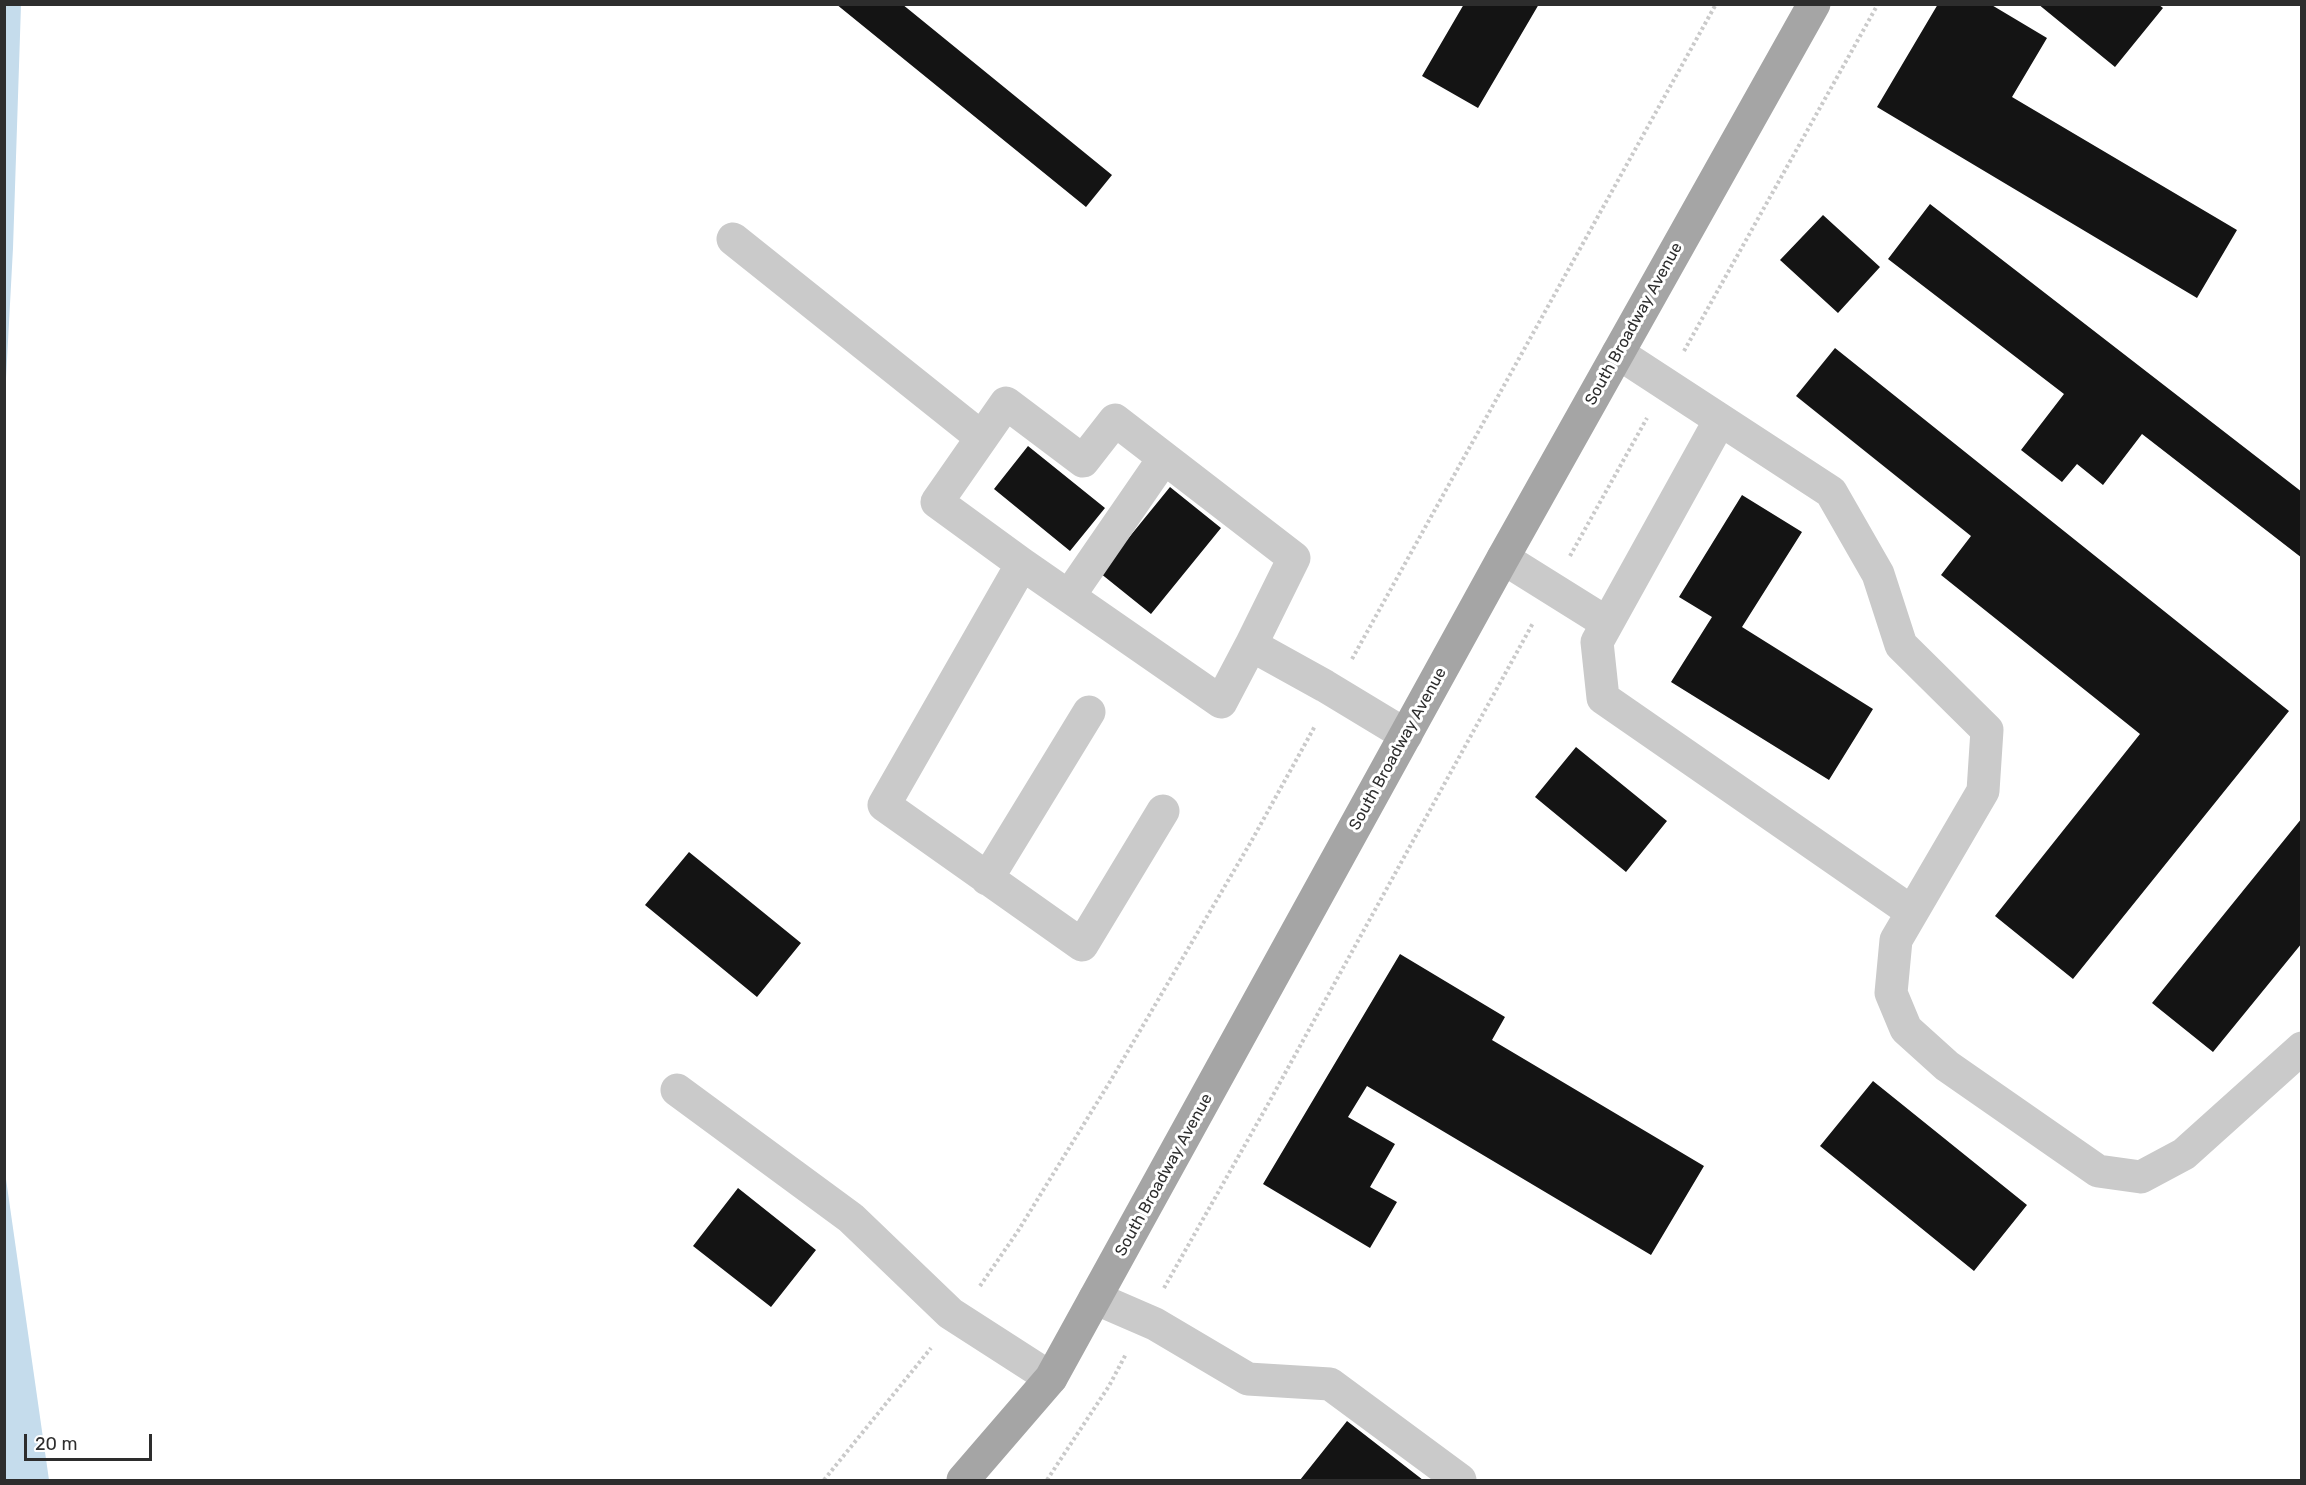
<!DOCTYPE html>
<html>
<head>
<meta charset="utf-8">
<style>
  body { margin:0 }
  #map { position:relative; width:2306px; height:1485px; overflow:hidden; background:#fff; font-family:Rubik,sans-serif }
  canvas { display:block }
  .frame { position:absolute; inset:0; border:6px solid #2d2d2d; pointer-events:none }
  .scale { position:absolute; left:24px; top:1434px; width:128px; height:27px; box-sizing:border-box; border:3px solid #2d2d2d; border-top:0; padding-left:8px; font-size:18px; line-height:21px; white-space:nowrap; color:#2d2d2d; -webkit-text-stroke:4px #fff; paint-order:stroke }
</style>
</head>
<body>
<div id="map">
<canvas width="2306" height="1485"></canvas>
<div class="frame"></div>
<div class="scale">20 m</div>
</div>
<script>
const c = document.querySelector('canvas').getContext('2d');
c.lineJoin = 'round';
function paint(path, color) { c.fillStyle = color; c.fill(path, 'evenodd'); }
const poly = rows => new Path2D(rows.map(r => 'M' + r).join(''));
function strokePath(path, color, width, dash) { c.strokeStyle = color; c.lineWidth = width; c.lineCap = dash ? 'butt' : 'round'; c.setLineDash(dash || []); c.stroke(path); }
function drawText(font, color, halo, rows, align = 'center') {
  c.font = font + ' Rubik,sans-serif'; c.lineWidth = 6; c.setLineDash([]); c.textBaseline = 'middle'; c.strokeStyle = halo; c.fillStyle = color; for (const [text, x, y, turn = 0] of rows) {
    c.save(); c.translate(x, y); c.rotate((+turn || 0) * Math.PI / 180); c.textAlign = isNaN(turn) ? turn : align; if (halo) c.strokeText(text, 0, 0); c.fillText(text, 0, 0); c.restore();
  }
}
paint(poly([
  [21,5,13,248,5,397,4,5],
  [5,1172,49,1480,5,1480]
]), '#c5dcec');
paint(poly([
  [836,4,902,4,1112,175,1086,207],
  [1464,4,1539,4,1478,108,1422,76],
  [1938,4,1990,4,2047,38,2012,97,2237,230,2197,298,1877,107],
  [2038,4,2158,4,2163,8,2115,67],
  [1930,204,2302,492,2302,558,2142,434,2103,485,2077,464,2062,482,2021,450,2064,394,1888,259],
  [1823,215,1880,267,1838,313,1780,260],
  [1835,348,2289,711,2073,979,1995,916,2140,734,1941,575,1971,536,1796,396],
  [1028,446,1105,508,1070,551,994,489],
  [1170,487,1221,528,1151,614,1100,573],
  [1742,495,1802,532,1742,627,1873,709,1829,780,1671,682,1712,617,1679,597],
  [1576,747,1667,821,1626,872,1535,797],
  [2302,818,2302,943,2213,1052,2152,1003],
  [689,852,801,943,757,997,645,905],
  [1400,954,1505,1017,1492,1040,1704,1166,1651,1255,1367,1086,1348,1117,1395,1144,1370,1187,1397,1202,1370,1248,1263,1184],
  [1873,1081,2027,1205,1974,1271,1820,1146],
  [738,1188,816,1250,771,1307,693,1246],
  [1347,1421,1423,1480,1300,1480]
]), '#141414');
strokePath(poly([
  [1684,351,1878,4],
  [1570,556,1647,418],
  [1352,659,1716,4],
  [980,1286,1018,1231,1111,1080,1252,840,1315,726],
  [1164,1288,1267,1106,1533,623],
  [824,1480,931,1348],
  [1047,1480,1109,1386,1126,1354]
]), '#cacaca', 4, [3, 3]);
strokePath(poly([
  [733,239,981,437],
  [1618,353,1831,492,1878,574,1901,645,1987,730,1983,791,1896,940,1891,993,1906,1029,1947,1066,2098,1171,2141,1177,2184,1154,2302,1048],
  [1720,420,1597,642,1603,698,1912,912],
  [1503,558,1607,623],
  [1022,564,937,502,1006,403,1083,461,1115,420,1294,558,1251,645],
  [1069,596,1164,458],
  [1163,811,1082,945,884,805,1022,564,1221,702,1251,645,1325,686,1406,735],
  [987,879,1089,712],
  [677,1090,851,1218,950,1313,1051,1378],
  [1095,1298,1155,1324,1248,1379,1330,1384,1460,1480]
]), '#cacaca', 33);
strokePath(poly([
  [963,1480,1051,1378,1503,558,1814,4]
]), '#a5a5a5', 33);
drawText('16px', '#2d2d2d', '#fff', [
  ["South Broadway Avenue",1634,324,-61],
  ["South Broadway Avenue",1398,749,-61],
  ["South Broadway Avenue",1164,1175,-61]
]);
</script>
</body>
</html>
